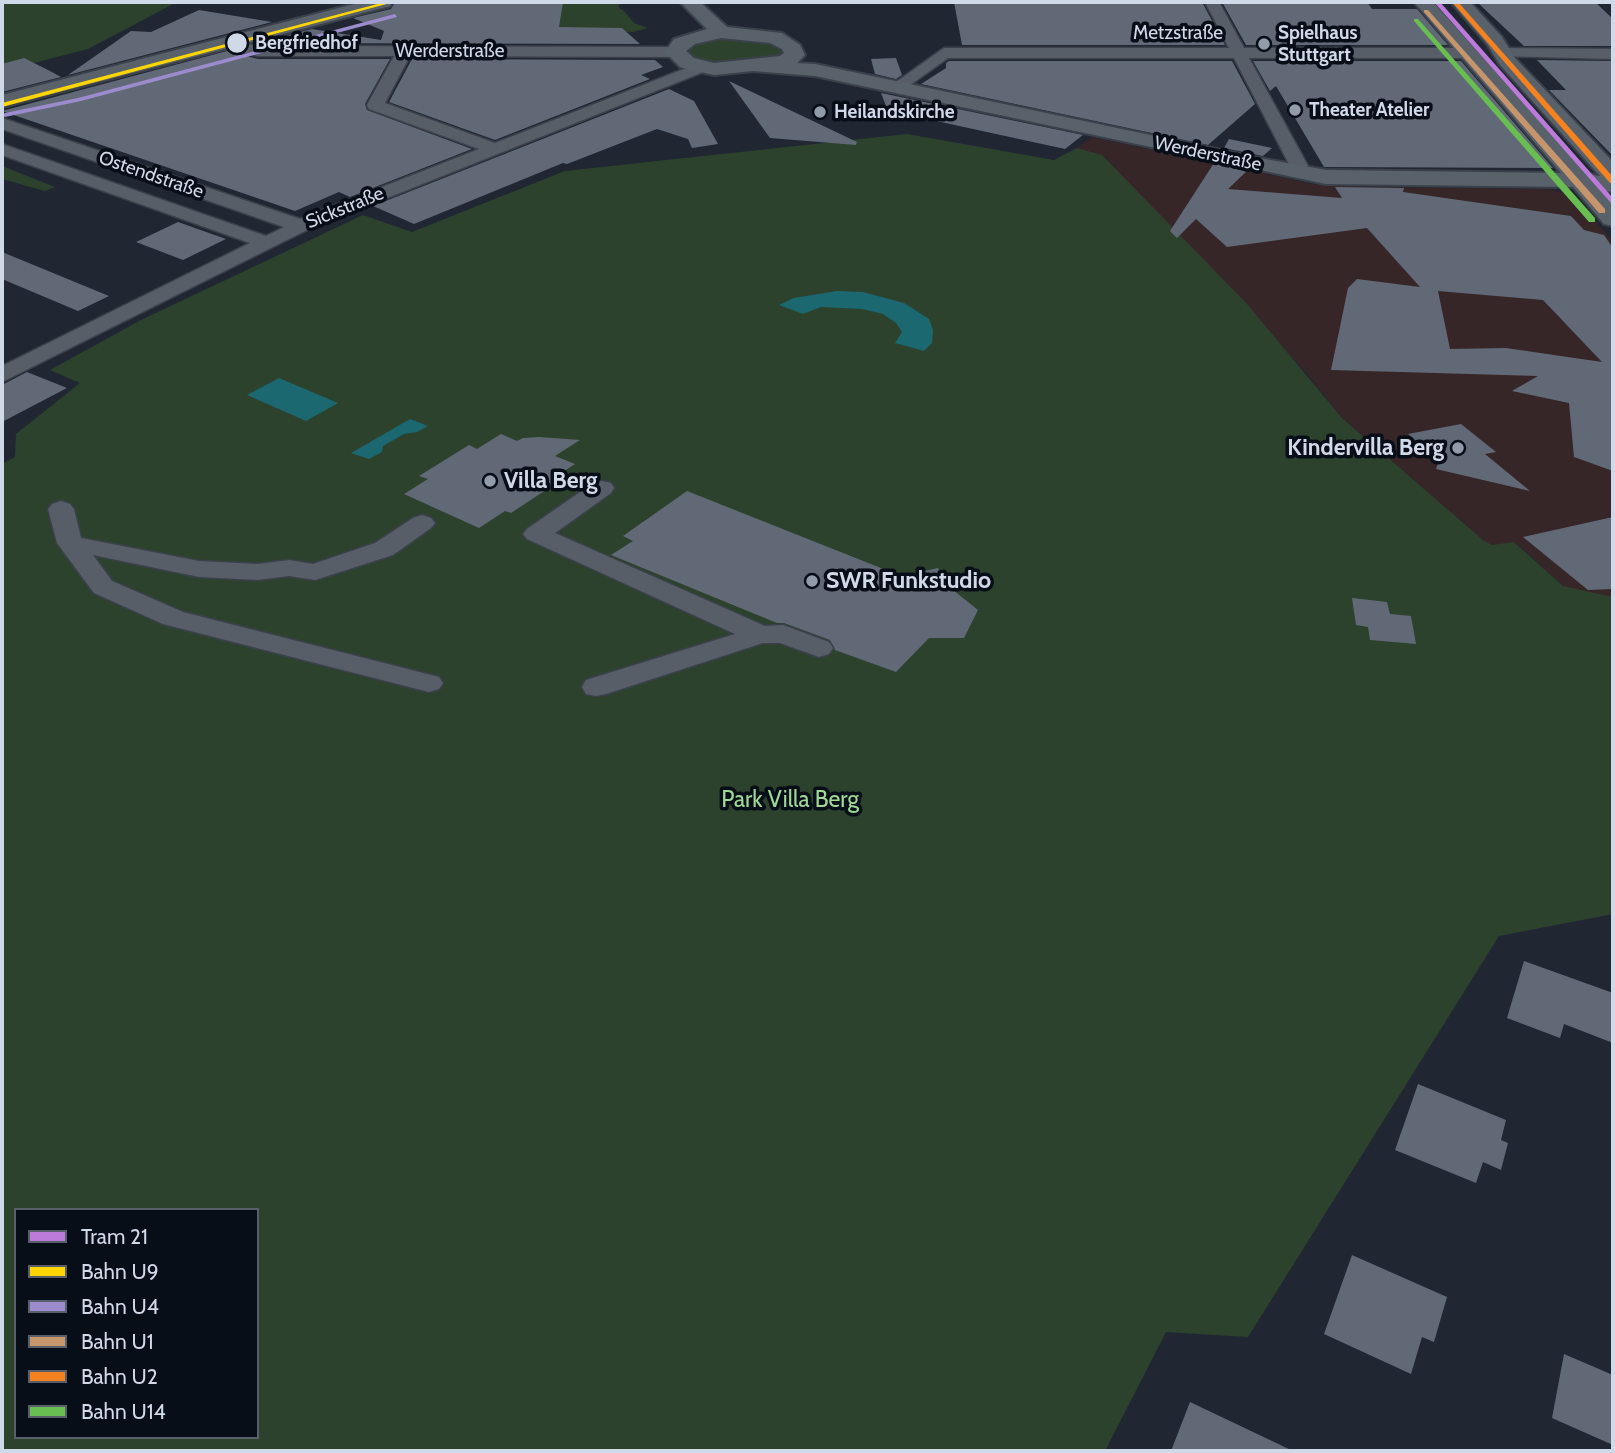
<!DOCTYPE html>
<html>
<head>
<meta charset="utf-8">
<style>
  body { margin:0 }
  #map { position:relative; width:1615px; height:1453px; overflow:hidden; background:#202733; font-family:Cabin,sans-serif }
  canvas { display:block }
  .frame { position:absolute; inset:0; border:4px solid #d0d9e8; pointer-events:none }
  .legend { position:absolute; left:14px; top:1208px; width:245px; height:231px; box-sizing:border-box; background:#080e18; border:2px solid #585f6b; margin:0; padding:9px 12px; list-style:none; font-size:21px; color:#d0d9e8 }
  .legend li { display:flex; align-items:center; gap:14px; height:35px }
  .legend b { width:35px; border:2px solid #585f6b }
</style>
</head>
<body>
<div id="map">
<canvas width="1615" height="1453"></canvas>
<div class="frame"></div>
<ul class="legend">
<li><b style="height:9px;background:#bd7bd9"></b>Tram 21</li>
<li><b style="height:9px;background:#ffd503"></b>Bahn U9</li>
<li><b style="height:9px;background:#9d8ccd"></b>Bahn U4</li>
<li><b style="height:9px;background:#c7956c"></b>Bahn U1</li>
<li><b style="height:9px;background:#f58220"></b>Bahn U2</li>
<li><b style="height:9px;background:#69be51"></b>Bahn U14</li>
</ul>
</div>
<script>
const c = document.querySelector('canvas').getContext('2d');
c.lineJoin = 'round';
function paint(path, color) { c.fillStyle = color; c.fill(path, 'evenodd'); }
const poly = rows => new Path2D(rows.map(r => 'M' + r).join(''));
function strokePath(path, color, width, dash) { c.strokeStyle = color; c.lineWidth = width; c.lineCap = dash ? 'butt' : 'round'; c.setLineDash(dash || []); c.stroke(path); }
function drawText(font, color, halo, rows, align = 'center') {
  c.font = font + ' Cabin,sans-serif'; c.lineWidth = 7; c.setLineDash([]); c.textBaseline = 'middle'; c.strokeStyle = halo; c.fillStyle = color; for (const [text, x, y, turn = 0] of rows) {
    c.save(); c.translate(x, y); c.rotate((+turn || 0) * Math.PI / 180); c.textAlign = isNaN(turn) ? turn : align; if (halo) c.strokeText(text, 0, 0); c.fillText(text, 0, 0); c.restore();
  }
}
paint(poly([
  [1092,137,1313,184,1371,187,1550,189,1573,196,1613,241,1613,599,1563,586,1515,542,1495,547,1483,540,1342,418,1302,368,1102,155,1077,148]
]), '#362628');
paint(poly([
  [2,2,177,2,88,49,2,71],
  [563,2,619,2,622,4,618,5,620,9,623,10,634,23,648,28,633,32,509,27,562,6],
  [759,37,783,49,784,56,710,65,699,63,685,53,687,45,703,38],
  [907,134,1054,160,1077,148,1102,155,1247,304,1342,418,1483,540,1492,545,1514,542,1563,586,1613,597,1613,914,1499,936,1248,1337,1166,1332,1105,1451,2,1451,2,464,15,457,16,434,80,383,50,370,141,320,363,215,412,232,565,171],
  [16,1210,257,1210,257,1437,16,1437],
  [2,166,55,187,45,191,2,179]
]), '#2d422d');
paint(poly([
  [837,291,863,292,904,303,929,319,933,330,932,343,924,351,895,343,902,332,896,323,883,314,862,309,821,307,803,314,779,305,794,298],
  [279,378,338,403,306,421,247,395],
  [410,419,428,426,417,432,404,434,383,446,382,452,369,459,351,453]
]), '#1b6870');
paint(poly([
  [395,2,563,2,559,27,622,28,640,44,257,43,312,29,381,40,384,31,353,18,391,9],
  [954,2,1202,2,1225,45,962,45],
  [1222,2,1367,2,1372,9,1417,9,1448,45,1246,45],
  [1595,2,1613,19,1613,46,1524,46,1478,3],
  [199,10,272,22,68,75,131,31,151,32],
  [227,51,258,59,390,59,365,104,367,110,472,149,350,197,339,192,295,211,2,111],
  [24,58,50,71,61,77,2,92,2,64],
  [896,58,902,75,896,79,875,74,871,59],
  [412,59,655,60,663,67,641,75,650,79,495,140,389,102],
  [1537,60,1613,61,1613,156,1549,90,1566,90],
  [949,61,1232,61,1255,104,1208,145,921,84,946,68,946,63],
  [1253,61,1461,61,1553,168,1324,167,1276,86,1270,91],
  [729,81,857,142,856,145,770,138],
  [669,89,694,101,718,144,692,148,688,139,657,129,567,164,563,163,414,224,373,206],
  [881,93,1083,135,1065,149,881,109,886,106],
  [1229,139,1272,148,1263,156,1224,148],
  [1214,163,1248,170,1228,189,1342,198,1335,187,1404,188,1403,192,1571,216,1584,230,1604,235,1613,248,1613,471,1574,457,1569,403,1512,391,1538,376,1331,370,1348,288,1357,279,1420,287,1367,228,1227,247,1196,219,1177,238,1170,231],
  [1438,291,1543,300,1602,362,1506,348,1450,349],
  [178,222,226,239,183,260,136,242],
  [2,252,109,296,78,311,2,279],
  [27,372,67,388,2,422,2,385],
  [1461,424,1496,452,1485,454,1530,491,1436,469,1439,460,1408,434],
  [501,434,517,441,523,438,539,437,580,440,555,456,575,464,552,479,558,482,511,513,505,511,479,528,404,494,428,479,419,476,469,445,477,449],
  [687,491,901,576,938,568,948,586,978,610,964,638,929,638,896,672,835,650,830,640,784,623,777,623,611,555,633,541,623,536],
  [1613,517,1613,589,1588,590,1523,537],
  [1352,598,1387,602,1390,614,1411,616,1416,644,1370,640,1368,627,1356,625],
  [1524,961,1613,993,1613,1043,1564,1024,1560,1038,1507,1018],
  [1418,1084,1506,1120,1501,1140,1508,1143,1501,1170,1483,1162,1476,1183,1395,1150],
  [1352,1255,1447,1297,1434,1342,1422,1337,1411,1374,1324,1334],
  [1564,1354,1613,1375,1613,1445,1552,1418],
  [1190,1402,1293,1451,1171,1451]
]), '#616977');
const street = poly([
  [1205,2,1219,2,1244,48,1470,48,1478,53,1470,58,1249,58,1308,166,1305,177,1299,178,1290,173,1290,166,1234,58,948,58,903,90,891,90,889,87,944,48,1229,48,1205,2],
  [226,39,258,46,675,47,683,52,675,57,410,56,385,103,495,143,694,65,700,63,708,68,706,71,307,230,2,382,2,366,250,243,2,155,2,144,266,236,284,227,2,129,2,118,300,219,479,149,369,109,367,105,394,56,258,56,221,47,218,44,226,39],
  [1504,48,1613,49,1613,59,1498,56,1496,53,1504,48],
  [602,481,611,483,614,488,611,493,555,533,765,626,783,625,829,642,833,648,829,654,819,657,780,643,763,643,606,694,596,696,586,694,582,687,586,680,735,634,527,539,523,534,527,529,593,483,602,481],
  [61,501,70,504,74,509,81,538,199,561,258,564,289,560,313,564,375,543,413,518,422,515,431,518,435,523,431,528,393,555,315,580,289,576,258,580,199,577,93,555,112,581,183,612,439,677,443,683,439,689,429,692,163,624,94,593,57,543,48,509,52,504,61,501]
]);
const secondary = poly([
  [362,2,392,2,390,6,2,107,2,95,362,2],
  [680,2,700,2,727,27,782,33,800,45,805,55,797,63,815,64,1254,157,1326,170,1561,173,1414,2,1433,2,1587,174,1600,176,1500,65,1487,44,1451,2,1470,2,1502,37,1515,58,1613,162,1613,192,1601,190,1613,204,1613,226,1604,224,1573,187,1326,184,815,76,753,71,714,75,687,69,680,67,665,52,674,39,707,29,680,2],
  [721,38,770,43,782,49,784,53,780,56,714,63,694,58,686,51,695,44,721,38]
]);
strokePath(street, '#3b414b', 3);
strokePath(secondary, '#3b414b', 4);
paint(street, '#585e68');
paint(secondary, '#59626b');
paint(poly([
  [385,2,394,2,2,107,2,103,385,2]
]), '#ffd503');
paint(poly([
  [395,14,397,17,81,101,5,117,2,115,5,113,78,98,395,14]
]), '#9d8ccd');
paint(poly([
  [1424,10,1428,10,1605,209,1605,213,1599,213,1424,12,1424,10]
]), '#c7956c');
paint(poly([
  [1452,2,1458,2,1613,177,1613,183,1610,183,1452,2]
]), '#f58220');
paint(poly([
  [1414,19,1418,19,1595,218,1595,222,1589,222,1414,21,1414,19]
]), '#69be51');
paint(poly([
  [1434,2,1440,2,1613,198,1613,204,1611,203,1434,2]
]), '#bd7bd9');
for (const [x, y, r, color] of [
  [237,43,11,"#d0d9e8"],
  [1264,44,7,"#929ba9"],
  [1295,110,7,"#929ba9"],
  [820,112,7,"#929ba9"],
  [1458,448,7,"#929ba9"],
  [490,481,7,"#929ba9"],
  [812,581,7,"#929ba9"]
]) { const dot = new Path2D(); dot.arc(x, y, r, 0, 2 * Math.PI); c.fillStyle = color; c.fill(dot); strokePath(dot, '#080e18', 2.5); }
drawText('19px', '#d0d9e8', '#080e18', [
  ["Metzstraße",1178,33],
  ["Werderstraße",450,51],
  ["Werderstraße",1208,154,12],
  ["Ostendstraße",151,175,19],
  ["Sickstraße",345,208,-22]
]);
drawText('bold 19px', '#d0d9e8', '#080e18', [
  ["Spielhaus",1278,33],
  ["Stuttgart",1278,55],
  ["Theater Atelier",1309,110],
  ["Heilandskirche",834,112]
], 'left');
drawText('bold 19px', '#d0d9e8', '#080e18', [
  ["Bergfriedhof",255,43]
], 'left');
drawText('bold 23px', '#d0d9e8', '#080e18', [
  ["Kindervilla Berg",1444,448,"right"],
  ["Villa Berg",504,481],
  ["SWR Funkstudio",826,581]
], 'left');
drawText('23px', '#9fd796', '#080e18', [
  ["Park Villa Berg",790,800]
]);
</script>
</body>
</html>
